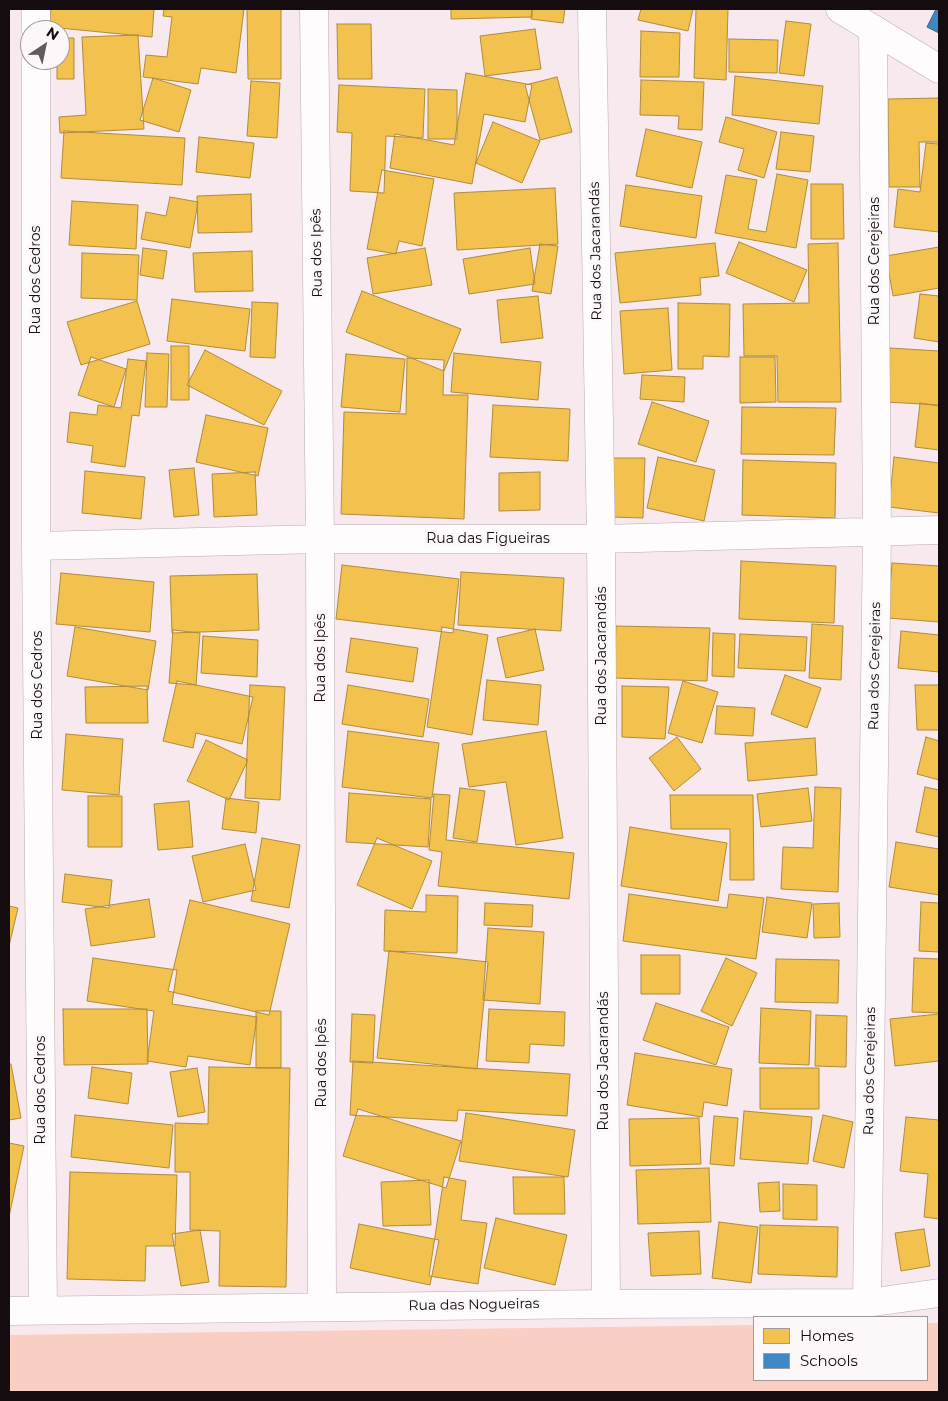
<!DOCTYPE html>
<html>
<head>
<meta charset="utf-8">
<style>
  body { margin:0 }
  #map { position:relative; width:948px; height:1401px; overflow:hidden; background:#f8e9ee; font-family:Montserrat,sans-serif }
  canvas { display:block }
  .frame { position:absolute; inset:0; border:10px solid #140c0e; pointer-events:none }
  .legend { position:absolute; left:753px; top:1316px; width:175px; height:65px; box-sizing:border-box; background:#fcf7f8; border:1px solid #9f999a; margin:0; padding:6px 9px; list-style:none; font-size:15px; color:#140c0e }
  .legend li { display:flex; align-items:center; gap:10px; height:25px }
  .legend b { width:25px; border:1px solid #9f999a }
  .north { position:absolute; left:20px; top:20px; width:50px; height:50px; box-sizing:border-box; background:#fcf7f8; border:1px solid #9f999a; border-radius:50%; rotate:34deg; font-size:14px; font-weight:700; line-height:20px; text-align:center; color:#140c0e }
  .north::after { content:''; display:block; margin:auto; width:18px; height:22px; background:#64595c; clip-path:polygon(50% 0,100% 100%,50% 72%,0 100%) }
</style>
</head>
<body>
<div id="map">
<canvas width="948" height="1401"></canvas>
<div class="frame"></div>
<ul class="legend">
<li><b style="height:14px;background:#f2c14e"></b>Homes</li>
<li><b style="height:14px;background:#3f88c5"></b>Schools</li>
</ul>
<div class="north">N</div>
</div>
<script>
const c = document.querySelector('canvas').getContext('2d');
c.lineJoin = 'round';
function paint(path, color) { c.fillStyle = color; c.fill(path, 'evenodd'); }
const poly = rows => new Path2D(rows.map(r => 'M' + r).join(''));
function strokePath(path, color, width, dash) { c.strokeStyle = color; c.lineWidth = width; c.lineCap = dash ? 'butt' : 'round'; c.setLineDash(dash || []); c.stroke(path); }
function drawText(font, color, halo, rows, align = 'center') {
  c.font = font + ' Montserrat,sans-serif'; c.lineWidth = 5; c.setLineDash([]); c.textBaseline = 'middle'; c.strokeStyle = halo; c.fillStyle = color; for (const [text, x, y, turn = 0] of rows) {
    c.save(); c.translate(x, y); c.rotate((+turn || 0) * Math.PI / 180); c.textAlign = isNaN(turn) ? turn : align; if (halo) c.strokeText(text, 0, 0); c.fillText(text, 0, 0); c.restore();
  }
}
paint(poly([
  [927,1323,939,1323,939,1392,9,1392,9,1335,754,1325,754,1380,927,1380]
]), '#f9cec3');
const homes = poly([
  [51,9,154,9,152,37,49,27,51,9],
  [164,9,244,9,236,73,201,68,198,84,143,77,146,55,167,57,172,17,163,16,164,9],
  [247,9,281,9,281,79,248,79,247,9],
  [451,9,532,9,532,17,451,19,451,9],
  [532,9,565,9,563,23,531,19,532,9],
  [641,9,693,9,688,31,638,20,641,9],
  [696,9,728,9,726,80,694,78,696,9],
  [786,21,811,24,804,76,779,73,786,21],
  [337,24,371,24,372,79,338,79,337,24],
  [535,29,541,69,485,76,480,36,535,29],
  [641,31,680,33,679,77,640,77,641,31],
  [138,35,144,129,60,133,59,117,86,115,82,37,138,35],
  [60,38,74,38,74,79,57,79,57,60,60,60,60,38],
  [729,39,778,40,777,73,729,72,729,39],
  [466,73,532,85,525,122,484,114,472,184,390,168,395,134,454,145,466,73],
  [735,76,823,86,819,124,732,115,735,76],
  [557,77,572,132,540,140,525,85,557,77],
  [153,78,191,90,179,132,140,120,153,78],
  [641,80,704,82,702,130,678,129,679,116,640,115,641,80],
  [251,81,280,83,277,138,247,136,251,81],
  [339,85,425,89,423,138,386,136,384,193,350,191,352,133,337,132,339,85],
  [428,89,457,90,457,139,428,139,428,89],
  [939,98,939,142,919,142,920,187,889,187,888,99,939,98],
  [726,117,777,132,764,178,738,170,744,149,719,142,726,117],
  [493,122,540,141,522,183,476,163,493,122],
  [646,129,702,142,692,188,636,176,646,129],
  [64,131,185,138,182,185,61,178,64,131],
  [781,132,814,136,810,172,776,169,781,132],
  [199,137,254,143,250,178,196,172,199,137],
  [926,143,939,144,939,232,894,227,898,189,920,192,926,143],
  [382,170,434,179,422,246,399,241,396,254,367,249,382,170],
  [777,174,808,180,796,248,715,233,726,175,757,180,748,229,766,232,777,174],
  [811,184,843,184,844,239,811,239,811,184],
  [626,185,702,196,696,238,620,226,626,185],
  [555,188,558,244,457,250,454,193,555,188],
  [251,194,252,232,198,233,197,196,251,194],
  [170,197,198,202,190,248,141,239,146,212,166,216,170,197],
  [72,201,138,205,136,249,69,245,72,201],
  [739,242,807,270,794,302,726,273,739,242],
  [715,243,719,276,700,278,701,295,620,303,615,253,715,243],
  [838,243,841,402,778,402,777,356,744,356,743,304,809,303,808,244,838,243],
  [540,244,558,246,551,294,532,291,540,244],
  [939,247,939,288,893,296,886,256,939,247],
  [143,248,167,251,163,279,140,275,143,248],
  [425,248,432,285,373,294,367,258,425,248],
  [530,248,535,284,469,294,463,259,530,248],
  [252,251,253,291,195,292,193,253,252,251],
  [82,253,139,255,137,300,81,298,82,253],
  [362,291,461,329,444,371,346,332,362,291],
  [920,294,939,296,939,342,914,338,920,294],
  [538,296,543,338,501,343,497,300,538,296],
  [172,299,250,309,245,351,167,341,172,299],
  [137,301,150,344,81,365,67,322,137,301],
  [252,302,278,303,275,358,250,357,252,302],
  [678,303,730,304,729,357,703,356,703,369,678,369,678,303],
  [668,308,672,370,624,374,620,311,668,308],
  [171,346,189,346,189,400,171,400,171,346],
  [890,348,939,351,939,405,886,402,890,348],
  [205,350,282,391,264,425,187,385,205,350],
  [147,353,169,354,167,407,145,407,147,353],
  [454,353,541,362,538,400,451,392,454,353],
  [346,354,405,359,400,412,341,407,346,354],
  [91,357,126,369,114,407,78,395,91,357],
  [740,357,775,357,776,402,740,403,740,357],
  [407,358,444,360,443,395,468,395,464,519,341,514,344,412,406,414,407,358],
  [128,359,146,361,139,416,132,415,125,467,91,462,93,446,67,442,70,412,97,415,98,405,121,408,128,359],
  [642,375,685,377,684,402,640,399,642,375],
  [652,402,709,421,696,462,638,444,652,402],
  [920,403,939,406,939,450,915,447,920,403],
  [493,405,570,409,568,461,490,457,493,405],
  [742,407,836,408,834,455,741,454,742,407],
  [206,415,268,428,258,476,196,462,206,415],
  [658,457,715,470,704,521,647,508,658,457],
  [894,457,939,463,939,513,889,507,894,457],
  [613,458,645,458,643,518,612,517,613,458],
  [743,460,836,463,835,518,742,515,743,460],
  [194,468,199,515,174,517,169,470,194,468],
  [85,471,145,477,141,519,82,513,85,471],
  [255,472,257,515,214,517,212,474,255,472],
  [540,472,540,510,499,511,499,473,540,472],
  [741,561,836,566,834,623,739,619,741,561],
  [892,563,939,566,939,622,888,618,892,563],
  [342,565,459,579,453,633,336,619,342,565],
  [461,572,564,578,561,631,458,625,461,572],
  [61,573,154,582,150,632,56,624,61,573],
  [257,574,259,630,172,633,170,576,257,574],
  [812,624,843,626,841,680,809,678,812,624],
  [616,626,710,628,707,681,614,678,616,626],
  [75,627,156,641,148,690,67,676,75,627],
  [442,627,488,635,472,735,427,727,442,627],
  [535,629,544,670,506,678,497,638,535,629],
  [173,630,200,633,196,685,169,683,173,630],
  [901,631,939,635,939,672,898,668,901,631],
  [713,633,735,634,734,677,712,676,713,633],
  [740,634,807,637,805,671,738,668,740,634],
  [203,636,258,640,257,677,201,673,203,636],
  [351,638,418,648,413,682,346,672,351,638],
  [785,675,821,688,807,728,771,714,785,675],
  [487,680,541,685,538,725,483,720,487,680],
  [177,681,253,697,242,744,196,733,193,748,163,741,177,681],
  [683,681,718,692,702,743,668,733,683,681],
  [250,685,285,687,280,800,245,798,250,685],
  [348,685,429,699,423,737,342,724,348,685],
  [915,685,939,685,939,730,917,730,915,685],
  [147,686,148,723,86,723,85,687,147,686],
  [622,686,669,687,665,739,622,737,622,686],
  [717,706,755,708,753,736,715,734,717,706],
  [348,731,439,743,432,798,342,787,348,731],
  [546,731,563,838,516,845,506,782,469,787,462,744,546,731],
  [66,734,123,739,119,795,62,790,66,734],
  [677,737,701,769,674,791,649,758,677,737],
  [926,737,939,741,939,780,917,774,926,737],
  [815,738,817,775,748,781,745,743,815,738],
  [206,740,248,760,229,800,187,781,206,740],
  [815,787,841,788,838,892,781,889,783,847,813,848,815,787],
  [925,787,939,790,939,837,916,832,925,787],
  [460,788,485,791,477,842,453,838,460,788],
  [808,788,812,821,761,827,757,794,808,788],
  [349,793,431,799,428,847,346,842,349,793],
  [434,794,450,795,446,840,574,853,569,899,438,886,442,852,429,850,434,794],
  [670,795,753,795,754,880,730,880,730,829,671,829,670,795],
  [88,796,122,796,122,847,88,847,88,796],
  [226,798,259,802,256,833,222,829,226,798],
  [189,801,193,847,158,850,154,804,189,801],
  [630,827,727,843,718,901,621,886,630,827],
  [262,838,300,845,289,908,251,901,262,838],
  [377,838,432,861,412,909,357,885,377,838],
  [896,842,939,849,939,895,889,887,896,842],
  [245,844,256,890,203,902,192,856,245,844],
  [65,874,112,880,109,908,62,902,65,874],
  [629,894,727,908,729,894,764,898,756,959,623,941,629,894],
  [426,895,458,896,457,953,384,951,385,910,426,912,426,895],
  [767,897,812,903,807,938,762,932,767,897],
  [149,899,155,937,91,946,85,909,149,899],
  [190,900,290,924,269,1015,168,991,190,900],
  [921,902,939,903,939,952,919,951,921,902],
  [485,903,533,905,532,927,484,925,485,903],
  [839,903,840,937,814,938,813,904,839,903],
  [9,906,18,908,9,946,9,906],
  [488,928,544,932,540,1004,483,1000,488,928],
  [389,951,488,962,477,1069,377,1058,389,951],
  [641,955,680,955,680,994,641,994,641,955],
  [93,958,177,970,172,1004,257,1017,250,1065,188,1056,186,1067,147,1061,154,1011,87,1001,93,958],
  [726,958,757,973,732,1026,701,1011,726,958],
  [914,958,939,959,939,1013,912,1012,914,958],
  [776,959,839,960,838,1003,775,1002,776,959],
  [656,1003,729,1027,716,1065,643,1040,656,1003],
  [761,1008,811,1011,809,1065,759,1063,761,1008],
  [63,1009,147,1009,148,1064,64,1065,63,1009],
  [489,1009,565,1012,564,1046,530,1044,529,1063,486,1061,489,1009],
  [256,1011,281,1011,281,1068,256,1068,256,1011],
  [352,1014,375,1015,373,1063,350,1062,352,1014],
  [939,1014,939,1061,895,1066,890,1019,939,1014],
  [816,1015,847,1016,846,1067,815,1066,816,1015],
  [635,1053,732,1069,727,1106,704,1102,702,1117,627,1105,635,1053],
  [353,1061,570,1074,567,1116,458,1110,457,1121,350,1115,353,1061],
  [9,1064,11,1064,21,1118,9,1120,9,1064],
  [92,1067,132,1073,128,1104,88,1098,92,1067],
  [209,1067,290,1068,286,1287,219,1286,220,1231,190,1230,190,1172,175,1172,175,1123,208,1124,209,1067],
  [197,1068,205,1112,178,1117,170,1072,197,1068],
  [760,1068,819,1068,819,1109,760,1109,760,1068],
  [358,1109,461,1141,446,1188,343,1156,358,1109],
  [744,1111,812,1117,808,1164,740,1159,744,1111],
  [466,1113,575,1130,568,1177,459,1161,466,1113],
  [75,1115,173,1125,169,1168,71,1157,75,1115],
  [823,1115,853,1122,844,1168,813,1161,823,1115],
  [714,1116,738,1118,734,1166,710,1164,714,1116],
  [906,1117,939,1120,939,1219,924,1217,928,1174,900,1171,906,1117],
  [699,1118,701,1164,630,1166,629,1119,699,1118],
  [9,1143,24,1146,9,1217,9,1143],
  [709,1168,711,1222,638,1224,636,1170,709,1168],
  [70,1172,177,1175,175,1246,146,1246,145,1281,67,1279,70,1172],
  [444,1177,466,1181,461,1220,487,1223,478,1284,429,1276,444,1177],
  [513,1177,564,1177,565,1214,514,1214,513,1177],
  [429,1180,431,1225,383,1226,381,1182,429,1180],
  [779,1182,780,1211,760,1212,758,1183,779,1182],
  [783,1184,817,1185,817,1220,783,1219,783,1184],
  [496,1218,567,1235,555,1285,484,1268,496,1218],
  [719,1222,758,1227,751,1283,712,1278,719,1222],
  [359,1224,439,1240,430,1285,350,1268,359,1224],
  [760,1225,838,1227,837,1277,758,1274,760,1225],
  [924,1229,930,1266,901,1271,895,1233,924,1229],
  [200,1230,209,1282,181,1286,172,1234,200,1230],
  [699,1231,701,1274,651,1276,648,1233,699,1231]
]);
paint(homes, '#f2c14e');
strokePath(homes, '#af8b3b', 1);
const schools = poly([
  [936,9,939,9,939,33,927,27,936,9]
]);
paint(schools, '#3f88c5');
strokePath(schools, '#32638e', 1);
const minor = poly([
  [36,9,36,30],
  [314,9,320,539,322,1307],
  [592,9,601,539,606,1304],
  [36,60,36,546,43,1310],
  [36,546,320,539,601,539,939,530],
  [867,1303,877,532,873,29],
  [9,1311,606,1304,867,1303,939,1293]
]);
const tertiary = poly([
  [840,9,939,69]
]);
strokePath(minor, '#b7acaf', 29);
strokePath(tertiary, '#b7acaf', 29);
strokePath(minor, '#fefcfc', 28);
strokePath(tertiary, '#fefcfc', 28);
drawText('14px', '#140c0e', '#fcf7f8', [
  ["Rua dos Jacarandás",596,251,-91],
  ["Rua dos Ipês",317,253,-91],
  ["Rua dos Cerejeiras",875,261,-90],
  ["Rua dos Cedros",36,280,-90],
  ["Rua das Figueiras",488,539],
  ["Rua dos Jacarandás",602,656,-90],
  ["Rua dos Ipês",321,658,-90],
  ["Rua dos Cerejeiras",875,666,-89],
  ["Rua dos Cedros",38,685,-90],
  ["Rua dos Jacarandás",604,1061,-90],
  ["Rua dos Ipês",322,1063,-90],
  ["Rua dos Cerejeiras",870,1071,-89],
  ["Rua dos Cedros",41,1090,-90],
  ["Rua das Nogueiras",474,1305,-1]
]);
</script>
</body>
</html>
